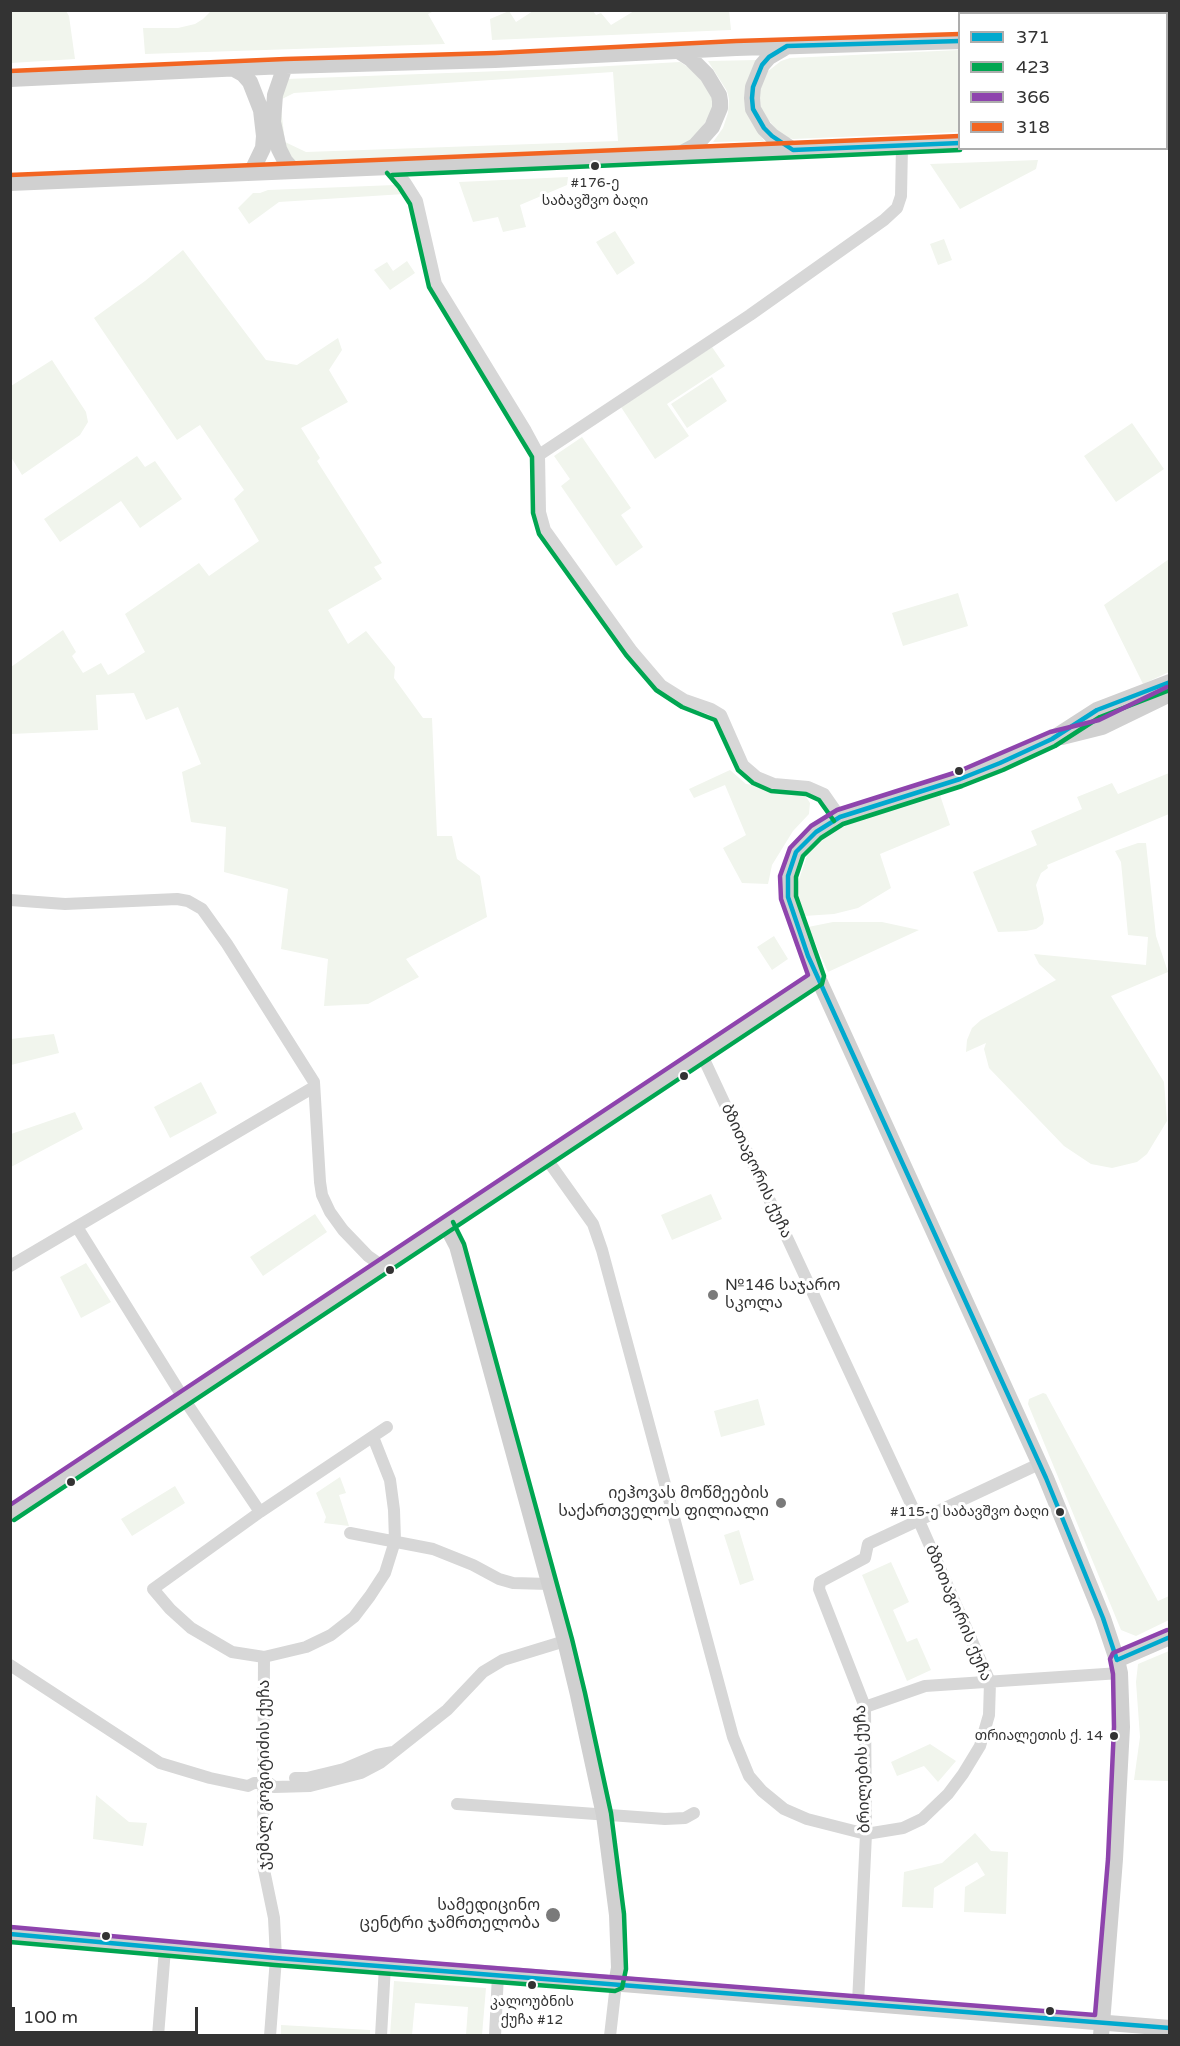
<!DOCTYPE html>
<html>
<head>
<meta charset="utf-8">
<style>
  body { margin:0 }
  #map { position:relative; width:1180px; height:2046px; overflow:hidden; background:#fff; font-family:"Varela Round",sans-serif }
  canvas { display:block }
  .frame { position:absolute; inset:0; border:12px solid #333; pointer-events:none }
  .legend { position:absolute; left:958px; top:12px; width:210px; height:138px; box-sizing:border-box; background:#fff; border:2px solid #adadad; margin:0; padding:8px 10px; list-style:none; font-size:18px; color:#333 }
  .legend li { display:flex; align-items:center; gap:12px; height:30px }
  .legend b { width:30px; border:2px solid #adadad }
  .scale { position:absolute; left:12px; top:2007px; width:186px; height:27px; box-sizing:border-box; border:3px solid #333; border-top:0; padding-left:8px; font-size:18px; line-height:21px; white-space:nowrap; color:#333; -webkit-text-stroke:4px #fff; paint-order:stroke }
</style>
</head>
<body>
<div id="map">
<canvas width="1180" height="2046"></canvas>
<div class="frame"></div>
<ul class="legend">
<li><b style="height:8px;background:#00a9ce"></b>371</li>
<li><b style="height:8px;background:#00a651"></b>423</li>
<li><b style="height:8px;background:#8e44ad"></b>366</li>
<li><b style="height:8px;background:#f26522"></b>318</li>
</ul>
<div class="scale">100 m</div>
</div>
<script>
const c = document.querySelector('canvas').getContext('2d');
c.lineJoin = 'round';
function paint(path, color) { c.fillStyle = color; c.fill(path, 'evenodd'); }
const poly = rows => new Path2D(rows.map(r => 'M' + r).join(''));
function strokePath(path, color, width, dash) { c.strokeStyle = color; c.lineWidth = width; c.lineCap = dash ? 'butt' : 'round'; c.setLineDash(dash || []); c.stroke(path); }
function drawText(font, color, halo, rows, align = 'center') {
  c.font = font + ' "Varela Round","Noto Sans Georgian",sans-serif'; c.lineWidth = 6; c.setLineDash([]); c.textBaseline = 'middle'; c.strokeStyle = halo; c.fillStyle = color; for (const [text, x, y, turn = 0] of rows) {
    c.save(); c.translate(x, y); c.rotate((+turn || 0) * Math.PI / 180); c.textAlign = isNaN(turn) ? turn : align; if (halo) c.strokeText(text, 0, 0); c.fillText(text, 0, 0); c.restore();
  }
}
paint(poly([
  [11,10,66,11,69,16,75,59,11,63],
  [729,10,731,30,492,40,490,19,509,11,516,22,533,11,593,11,596,15,601,13,611,25,634,11],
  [1169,10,1169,14,1011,14,1011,11],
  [211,11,434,11,428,14,445,44,145,54,143,28,178,28,195,24,203,19],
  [1167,41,1170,41,1170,124,1167,124],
  [959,50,959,132,793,139,785,137,776,129,761,111,759,88,767,72,781,61,790,58],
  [758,60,746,112,764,141,713,142,723,128,728,113,729,99,727,91,708,61],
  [680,62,693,70,712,94,714,108,697,135,681,147,302,164,291,162,284,154,278,105,286,79,556,69],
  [613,72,618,141,306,152,285,142,280,100,294,93],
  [1038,160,1036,169,960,209,930,164],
  [568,177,567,185,520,205,526,227,503,232,498,217,473,222,459,182],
  [395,185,404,194,279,202,249,224,238,208,253,193,260,193,268,190],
  [615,231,635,263,617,275,596,242],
  [944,239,952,260,938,265,930,244],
  [183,250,266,360,297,365,338,338,342,350,329,370,348,402,301,428,320,458,317,461,382,563,374,567,382,579,328,610,348,644,366,631,395,667,394,678,423,718,432,718,437,836,452,836,457,859,480,876,487,917,406,959,419,977,368,1004,324,1006,328,959,281,949,288,889,224,872,226,827,191,822,182,772,201,764,178,707,146,720,134,693,96,695,98,730,11,734,11,667,63,630,76,652,72,656,83,673,101,663,108,675,114,672,145,652,125,614,199,563,209,576,259,541,234,499,244,490,200,425,177,440,94,318,145,281],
  [407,261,415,273,390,290,374,270,387,262,393,271],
  [712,347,725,366,667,404,689,436,655,459,621,407],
  [52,360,86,412,88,422,80,435,22,475,11,457,11,386],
  [712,377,727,401,687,428,671,404],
  [1132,423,1164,469,1116,502,1084,456],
  [582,437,631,508,621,515,643,547,616,566,561,486,570,479,554,456],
  [137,456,145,467,155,461,182,499,140,528,121,501,60,542,44,519],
  [1169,559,1169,672,1143,684,1104,605],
  [958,593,968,626,903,646,892,613],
  [730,770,746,784,798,791,805,795,810,803,809,814,793,831,772,865,768,884,742,883,723,848,746,835,725,785,694,798,689,789],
  [1169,773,1169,814,1047,865,1048,868,1041,873,1036,885,1044,919,1043,924,1036,929,1026,931,998,932,973,872,1037,845,1031,831,1082,809,1077,797,1112,783,1118,794],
  [940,795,950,825,880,854,891,888,858,908,834,914,804,916,797,900,797,885,807,856,815,845,835,830,850,823],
  [1138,843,1146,843,1156,936,1168,972,1111,996,1164,1082,1167,1121,1147,1154,1137,1162,1112,1168,1091,1164,1064,1146,989,1068,984,1049,986,1043,966,1052,967,1040,972,1028,981,1020,1056,980,1039,964,1034,954,1146,965,1148,937,1128,935,1121,862,1115,851],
  [833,922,882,922,919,930,828,972,808,927],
  [774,936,788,959,772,970,757,947],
  [54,1034,59,1053,11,1065,11,1039],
  [201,1082,217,1113,170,1138,154,1107],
  [75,1112,83,1129,11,1167,11,1134],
  [711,1194,722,1219,672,1240,661,1215],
  [315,1214,327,1232,263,1276,250,1257],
  [86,1263,111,1302,81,1318,60,1277],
  [1043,1393,1046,1394,1158,1601,1169,1596,1169,1620,1136,1636,1121,1630,1028,1404,1029,1399],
  [758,1399,765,1425,721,1437,714,1411],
  [340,1477,346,1493,339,1495,349,1526,324,1523,326,1517,316,1493],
  [175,1486,185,1503,132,1536,121,1519],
  [739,1530,754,1580,740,1585,724,1535],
  [891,1562,909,1602,893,1610,907,1642,917,1638,931,1670,907,1681,862,1575],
  [1169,1651,1168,1781,1134,1780,1140,1737,1136,1682,1138,1664],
  [930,1744,956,1761,938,1782,924,1766,897,1776,891,1762],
  [96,1795,129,1822,147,1823,143,1846,93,1839],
  [975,1833,991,1851,1008,1852,1006,1914,964,1912,965,1887,985,1875,977,1862,934,1888,933,1908,902,1907,904,1872,942,1863],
  [394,1981,486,1988,482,2035,466,2035,468,2007,415,2003,412,2035,390,2035],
  [281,2025,370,2030,370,2035,281,2035]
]), '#f1f5ed');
strokePath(poly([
  [392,168,405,182,417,201,436,284,526,431,539,455,540,512,545,530,632,651,661,685,685,700,711,709,721,715,743,765,757,777,774,784,808,787,824,794,840,817],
  [539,455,750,315,884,220,897,208,901,196,902,146],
  [10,900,65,904,177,899,188,901,202,909,227,944,314,1082,320,1182,322,1195,330,1212,343,1230,368,1256,378,1263,386,1265],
  [546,1158,593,1224,602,1250,733,1737,749,1776,762,1791,784,1809,807,1819,866,1834,903,1828,922,1819,948,1794,963,1774,980,1746,989,1715,990,1682,919,1521,702,1055],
  [77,1227,184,1399,260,1512],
  [10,1266,314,1087],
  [373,1437,390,1480,394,1510,395,1541,385,1573,370,1596,354,1617,331,1635,306,1647,264,1657,232,1652,191,1628,170,1609,153,1589,260,1512,387,1427],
  [350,1533,433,1549,473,1565,499,1579,513,1583,549,1584],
  [264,1657,263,1865,274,1918,276,1958,270,2036],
  [10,1665,160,1763,210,1778,248,1786,254,1783,269,1783,274,1787,310,1786,361,1773,380,1763,447,1710,483,1672,503,1660,565,1641],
  [865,1707,925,1686,1120,1673],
  [295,1778,307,1778,344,1769,377,1755,393,1752],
  [457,1804,665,1819,685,1818,694,1813],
  [858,2003,866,1834,865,1707,819,1589,820,1582,865,1558,868,1544,1039,1464],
  [158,2036,165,1949],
  [381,2036,385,1966],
  [495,2036,498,1974],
  [610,2036,616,1984]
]), '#d7d7d7', 12);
strokePath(poly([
  [1166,31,1170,30],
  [786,47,769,57,762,65,753,87,752,98,753,109,764,128,772,136,793,150],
  [677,50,691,59,707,75,719,95,720,101,720,108,712,127,695,146,680,154],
  [285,66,275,95,273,122,279,149,285,161,294,171],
  [234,69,243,74,250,82,261,110,264,136,263,148,251,173],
  [10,79,285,66,495,60,736,48,960,41],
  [1166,135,1170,135],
  [10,183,960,143],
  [1062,737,1102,727,1170,694],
  [446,1225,457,1246,565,1641,578,1695,604,1815,617,1915,619,1968,616,1984],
  [10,1514,817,978],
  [1117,1660,1170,1637],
  [10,1934,276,1958,498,1974,1170,2028],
  [1101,2036,1115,1859,1122,1727,1120,1673,1117,1660,1103,1618,1046,1478,808,956,788,897,788,876,796,852,816,832,840,817,960,779,1000,763,1052,739,1097,710,1170,682]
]), '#d0d0d0', 16);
strokePath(poly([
  [960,41,787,46,769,57,762,65,753,87,752,98,753,109,764,128,772,136,793,150,960,143],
  [1117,1660,1103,1618,1046,1478,808,956,788,897,788,876,796,852,816,832,840,817,960,779,1000,763,1052,739,1097,710,1170,682],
  [1117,1660,1170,1637],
  [10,1934,276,1958,1170,2028]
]), '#00a9ce', 4.5);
strokePath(poly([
  [387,173,399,187,410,204,429,287,532,457,533,513,539,534,626,655,656,690,682,707,715,720,738,770,753,783,771,791,806,794,819,800,834,821],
  [392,175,960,150],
  [14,1520,822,984,824,976,796,896,796,877,803,856,821,838,843,824,962,786,1003,770,1055,746,1100,717,1170,690],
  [10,1942,275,1965,615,1991,622,1988,626,1969,624,1914,611,1813,585,1693,572,1639,464,1244,453,1222]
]), '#00a651', 4.5);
strokePath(poly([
  [10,1505,808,975,781,899,780,876,790,848,811,826,837,810,957,772,1050,732,1099,720,1167,687],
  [11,1927,277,1951,1095,2015,1108,1859,1114,1727,1113,1674,1110,1659,1113,1653,1167,1630]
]), '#8e44ad', 4.5);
strokePath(poly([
  [10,71,285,59,495,53,736,41,960,34],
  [10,175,960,136]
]), '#f26522', 4.5);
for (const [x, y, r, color] of [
  [595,166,5,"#333"],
  [959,771,5,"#333"],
  [684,1076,5,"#333"],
  [390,1270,5,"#333"],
  [713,1295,6,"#7a7a7a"],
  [71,1482,5,"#333"],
  [781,1503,6,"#7a7a7a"],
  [1060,1512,5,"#333"],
  [1114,1736,5,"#333"],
  [553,1915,8,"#7a7a7a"],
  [106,1936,5,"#333"],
  [532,1985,5,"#333"],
  [1050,2011,5,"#333"]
]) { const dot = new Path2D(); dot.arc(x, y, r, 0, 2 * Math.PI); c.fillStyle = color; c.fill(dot); strokePath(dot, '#fff', 2); }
drawText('14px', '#333', '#fff', [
  ["#176-ე",595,183],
  ["საბავშვო ბაღი",595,201],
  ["#115-ე საბავშვო ბაღი",1049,1512,"right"],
  ["თრიალეთის ქ. 14",1103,1736,"right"],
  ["კალოუბნის",532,2002],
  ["ქუჩა #12",532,2020]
]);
drawText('16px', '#333', '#fff', [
  ["ბზითაგორის ქუჩა",756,1171,65],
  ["ბზითაგორის ქუჩა",958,1613,67],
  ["ბრილების ქუჩა",863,1769,-92],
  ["ჯემალ გოგიტიძის ქუჩა",265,1775,-90]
]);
drawText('16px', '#333', '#fff', [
  ["№146 საჯარო",725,1286,"left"],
  ["სკოლა",725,1304,"left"],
  ["იეჰოვას მოწმეების",769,1494],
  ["საქართველოს ფილიალი",769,1512],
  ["სამედიცინო",540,1906],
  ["ცენტრი ჯამრთელობა",540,1924]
], 'right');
</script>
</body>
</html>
